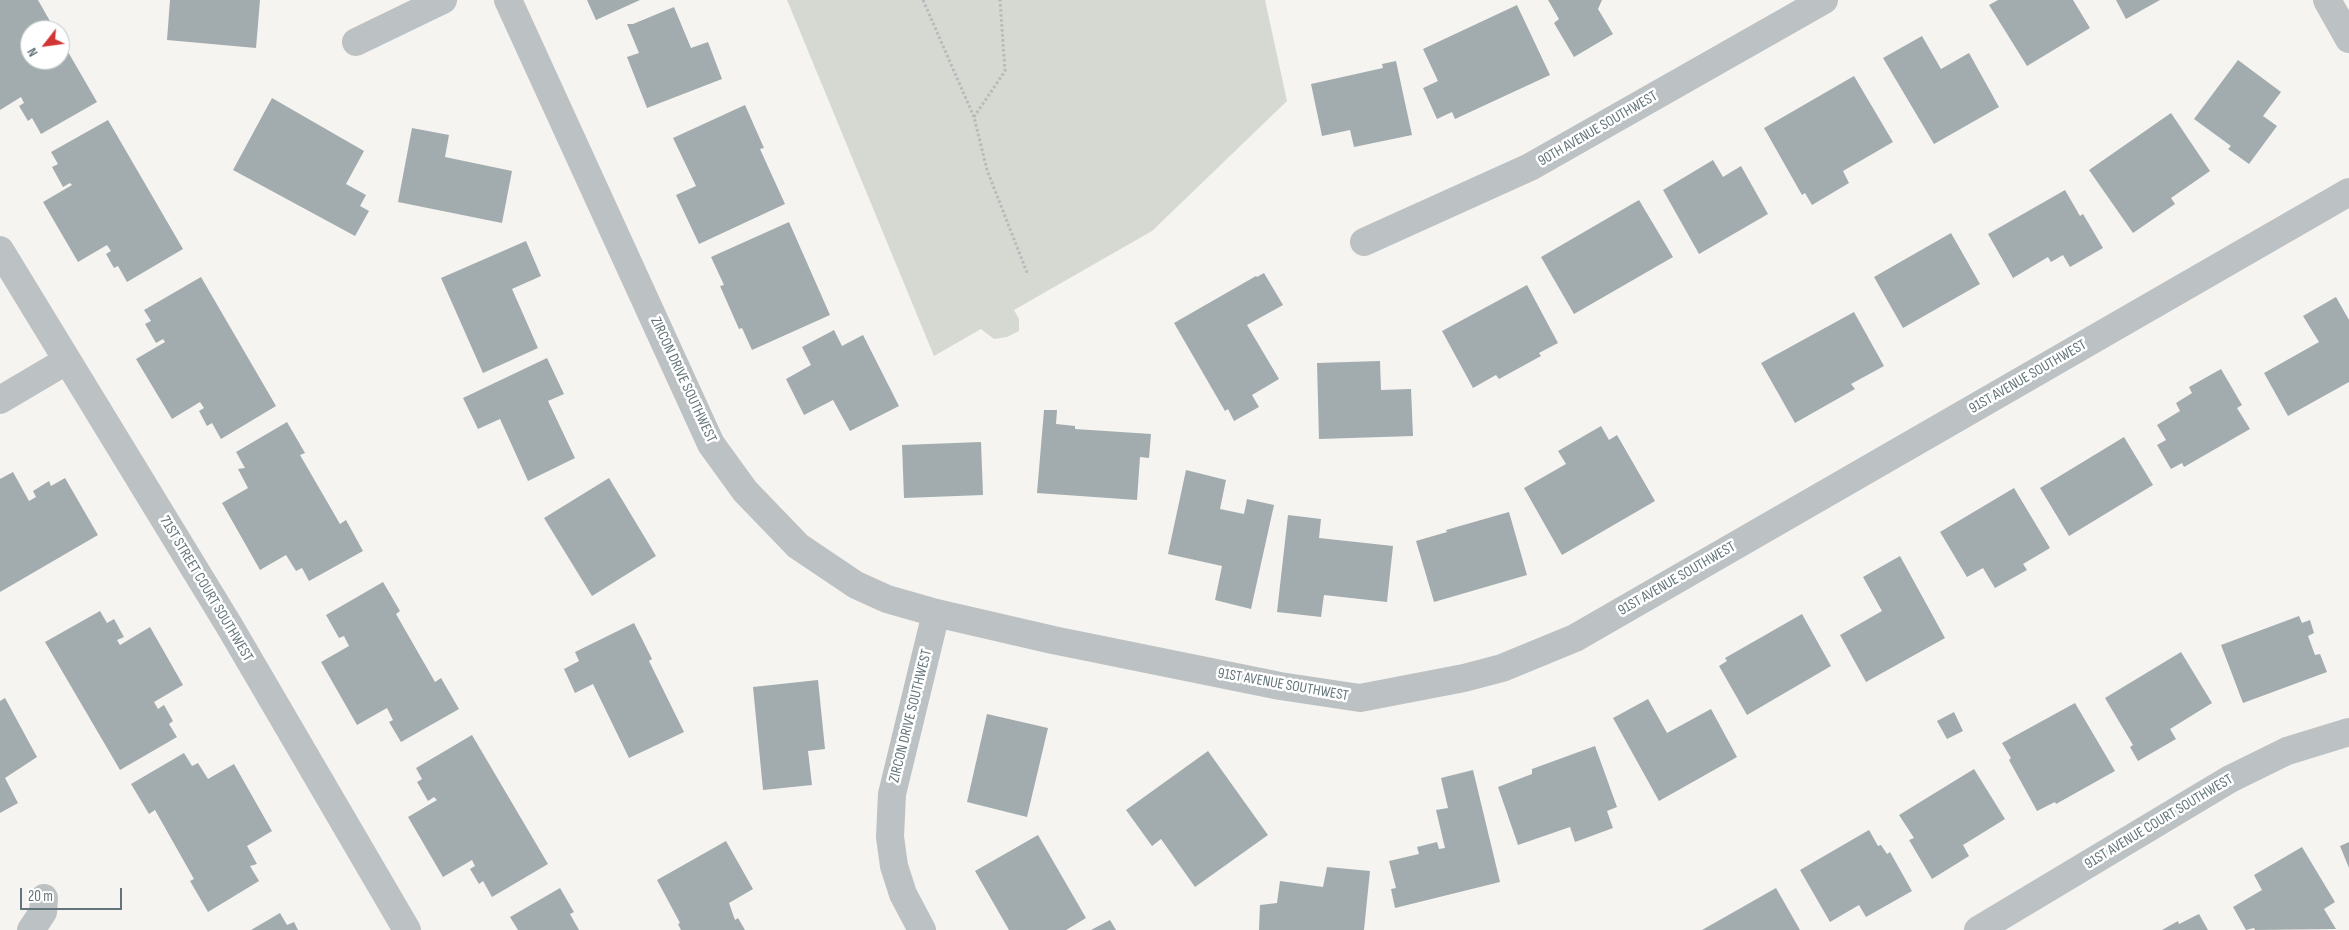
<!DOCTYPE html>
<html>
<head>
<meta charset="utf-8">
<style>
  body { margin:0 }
  #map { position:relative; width:2349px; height:930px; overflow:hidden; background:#f5f4f1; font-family:"Sofia Sans Condensed",sans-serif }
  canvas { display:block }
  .north { position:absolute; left:20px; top:20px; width:50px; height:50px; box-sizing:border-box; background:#fff; border:1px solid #c1c8ca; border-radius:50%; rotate:240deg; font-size:14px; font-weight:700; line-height:20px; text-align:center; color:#63757a }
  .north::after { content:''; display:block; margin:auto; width:18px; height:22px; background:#d13535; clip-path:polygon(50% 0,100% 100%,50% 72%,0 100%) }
  .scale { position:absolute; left:20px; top:888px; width:102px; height:22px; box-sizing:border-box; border:2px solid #63757a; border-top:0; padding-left:6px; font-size:15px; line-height:18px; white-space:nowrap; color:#63757a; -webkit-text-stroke:4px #fff; paint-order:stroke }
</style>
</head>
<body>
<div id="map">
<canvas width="2349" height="930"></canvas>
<div class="north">N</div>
<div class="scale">20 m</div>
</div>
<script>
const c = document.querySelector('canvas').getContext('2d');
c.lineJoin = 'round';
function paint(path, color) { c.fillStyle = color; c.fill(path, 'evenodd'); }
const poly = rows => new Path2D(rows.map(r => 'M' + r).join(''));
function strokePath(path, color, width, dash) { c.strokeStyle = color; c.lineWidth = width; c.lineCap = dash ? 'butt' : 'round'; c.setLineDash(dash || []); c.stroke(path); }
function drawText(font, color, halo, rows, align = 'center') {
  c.font = font + ' "Sofia Sans Condensed",sans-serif'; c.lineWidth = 5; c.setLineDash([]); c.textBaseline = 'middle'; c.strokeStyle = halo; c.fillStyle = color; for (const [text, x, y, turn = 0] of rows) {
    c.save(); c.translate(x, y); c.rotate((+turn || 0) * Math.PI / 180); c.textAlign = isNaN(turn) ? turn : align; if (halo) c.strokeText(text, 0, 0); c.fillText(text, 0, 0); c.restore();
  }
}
paint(poly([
  [787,0,1265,0,1287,101,1152,231,1014,310,1019,319,1019,331,1007,337,994,339,981,329,934,356]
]), '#d6d9d1');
paint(poly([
  [0,0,38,0,55,30,30,30,30,60,60,60,60,38,97,102,41,134,32,118,28,121,19,106,24,103,21,97,0,110],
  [170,0,260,0,256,48,167,40],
  [587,0,640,0,596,20],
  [1548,0,1602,0,1598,9,1613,34,1574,57,1554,23,1559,19],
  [1998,0,2073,0,2090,28,2027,66,1989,5],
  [2116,0,2160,0,2126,19],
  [1517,5,1550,75,1455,119,1452,112,1437,119,1423,88,1438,81,1423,49],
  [674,7,691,48,708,42,722,79,647,108,627,57,639,53,627,24,633,24],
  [1922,36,1941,69,1969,53,1999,107,1934,144,1883,58],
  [2238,60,2281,92,2263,116,2277,126,2249,164,2228,149,2231,146,2194,119],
  [1396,61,1412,135,1354,147,1350,130,1322,136,1311,84,1383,68,1382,64],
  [1854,76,1893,142,1843,171,1849,183,1812,205,1805,193,1802,195,1764,128],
  [272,98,364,151,346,184,366,195,360,206,369,211,355,236,233,170],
  [745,105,764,148,760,149,785,204,699,244,676,195,696,186,673,138],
  [2171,113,2210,171,2171,198,2175,204,2133,233,2089,170],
  [108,120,183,249,127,282,118,266,114,268,106,254,111,251,107,245,78,262,43,202,72,185,70,183,63,187,52,167,58,164,51,152],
  [412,128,449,135,445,157,512,171,502,223,398,202],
  [1713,160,1723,177,1741,166,1768,214,1699,254,1663,190],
  [2065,190,2080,216,2083,214,2103,248,2070,267,2063,255,2051,262,2048,257,2013,278,1988,234],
  [1639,200,1673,257,1574,314,1541,257],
  [789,222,830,315,752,350,742,328,739,329,720,286,724,285,711,257],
  [1951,233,1980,284,1903,328,1874,277],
  [526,241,541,276,512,289,538,348,483,373,441,278],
  [1264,273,1283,305,1247,325,1279,379,1252,395,1259,407,1234,421,1228,409,1225,411,1174,323,1256,276,1257,277],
  [201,277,276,406,221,439,212,423,207,426,199,411,204,408,200,402,172,419,136,359,165,342,163,339,156,343,145,324,151,321,144,310],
  [1527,285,1558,343,1539,353,1541,356,1499,379,1496,375,1473,388,1442,331],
  [2336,297,2349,320,2349,382,2288,416,2264,373,2319,342,2303,316],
  [1854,312,1884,366,1851,384,1855,389,1795,423,1761,363],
  [834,330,842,346,863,335,899,406,850,431,833,400,804,415,786,379,811,365,802,347],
  [547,358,564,394,548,401,575,458,528,481,500,419,478,429,463,398],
  [1380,361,1381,390,1411,389,1413,436,1319,439,1317,363],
  [2221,369,2242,405,2237,408,2250,429,2184,467,2182,463,2171,469,2157,445,2166,440,2157,425,2180,411,2176,403,2192,393,2189,387],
  [1044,410,1057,410,1056,424,1075,426,1075,429,1151,434,1149,458,1140,457,1137,500,1037,493],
  [287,422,305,453,300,455,340,524,346,520,363,551,309,581,302,568,296,571,286,555,260,570,222,503,248,488,238,469,245,468,236,452],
  [1601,426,1609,440,1617,435,1655,501,1562,555,1524,488,1566,464,1558,451],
  [2124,437,2153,485,2069,536,2040,488],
  [981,442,983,495,904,498,902,445],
  [1186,470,1226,480,1220,509,1244,514,1247,499,1274,505,1251,609,1215,600,1222,566,1168,554],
  [13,472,29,501,36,497,33,491,49,481,51,486,65,478,98,535,0,592,0,479],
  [609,478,656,556,592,596,544,518],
  [2014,488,2050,548,2023,564,2027,570,1995,588,1983,568,1967,577,1940,532],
  [1509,512,1527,575,1434,602,1416,541,1447,532,1446,530],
  [1288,515,1321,519,1319,538,1393,546,1387,602,1324,595,1321,617,1277,612],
  [1900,556,1945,638,1866,682,1840,635,1882,611,1863,577],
  [383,582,400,611,396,614,435,682,441,678,459,709,401,742,389,722,393,720,387,708,357,725,321,662,349,646,344,636,339,638,326,615],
  [100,611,107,623,114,619,124,637,117,640,120,645,150,627,183,685,154,702,158,709,164,705,173,721,169,724,177,737,120,770,45,642],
  [1802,614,1831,666,1747,715,1719,666,1727,661,1725,658],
  [2299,616,2302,623,2310,620,2314,633,2308,636,2315,655,2320,654,2327,672,2243,703,2221,645],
  [634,623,652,659,649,661,684,732,629,758,593,684,575,693,564,669,579,661,575,652],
  [2181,652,2212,703,2170,729,2176,739,2138,761,2130,747,2133,745,2105,698],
  [818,680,825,749,808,751,812,785,763,790,753,687],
  [5,698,37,757,5,778,18,803,0,813,0,701],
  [1648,699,1667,733,1711,709,1737,757,1659,801,1613,718],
  [2075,703,2115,771,2056,804,2055,802,2037,811,2009,760,2011,758,2002,743],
  [1954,712,1963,731,1947,739,1937,721],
  [987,714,1048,728,1027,817,967,802],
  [472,735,548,864,492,897,483,881,479,884,470,869,475,866,472,860,443,877,408,817,437,800,434,797,428,801,417,782,422,779,416,768],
  [1595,746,1617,807,1607,811,1613,828,1575,842,1570,827,1518,845,1498,787,1532,774,1532,769],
  [1208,751,1268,835,1195,887,1161,839,1152,846,1126,810],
  [184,753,192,766,198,763,208,779,234,764,272,831,247,846,257,864,250,866,259,881,208,912,190,881,194,879,155,810,149,814,131,784],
  [1974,769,2005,819,1963,845,1969,856,1932,879,1909,840,1914,838,1899,815],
  [1473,770,1500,882,1395,908,1391,889,1396,888,1389,861,1419,854,1417,847,1437,842,1439,849,1445,848,1436,810,1448,808,1441,778],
  [1869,830,1878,846,1881,845,1887,854,1890,852,1912,891,1866,917,1859,905,1830,922,1800,870],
  [1038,835,1086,918,1066,930,1009,930,975,871],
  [726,841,753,889,729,903,735,920,738,918,745,930,681,930,678,924,680,923,657,880],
  [2349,842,2349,868,2340,846],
  [2302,847,2335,902,2324,909,2336,929,2255,930,2254,928,2246,930,2233,907,2262,890,2254,875],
  [1327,867,1370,871,1364,930,1259,930,1260,905,1277,903,1280,881,1323,887],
  [560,888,574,912,570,914,579,930,518,930,510,917],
  [1776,888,1800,930,1702,930],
  [280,913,287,925,294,922,298,930,251,930],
  [2199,914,2208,930,2162,930,2178,921,2179,924],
  [1110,920,1116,930,1091,930]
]), '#a2acae');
strokePath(poly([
  [923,0,974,117,987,170,1028,275],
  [974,117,1005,71,1000,0]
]), '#b6babb', 3, [2.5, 2.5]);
strokePath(poly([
  [508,0,711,444,745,491,798,546,856,585,887,599,936,613,1053,640,1280,686,1360,698,1464,678,1502,668,1575,638,2349,192],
  [2327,0,2349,39],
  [356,42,443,0],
  [1364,242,1530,167,1824,0],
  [0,250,230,627,407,930],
  [0,400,66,361],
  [31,930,43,912,44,898],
  [922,930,903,894,894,866,890,837,892,794,936,613],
  [1978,930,2230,779,2287,751,2349,732]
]), '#bcc1c3', 28);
drawText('15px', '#63757a', '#fff', [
  ["90TH AVENUE SOUTHWEST",1598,129,-30],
  ["91ST AVENUE SOUTHWEST",2028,377,-30],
  ["ZIRCON DRIVE SOUTHWEST",683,380,65],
  ["91ST AVENUE SOUTHWEST",1677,579,-30],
  ["71ST STREET COURT SOUTHWEST",206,589,59],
  ["91ST AVENUE SOUTHWEST",1283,685,10],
  ["ZIRCON DRIVE SOUTHWEST",911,716,-76],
  ["91ST AVENUE COURT SOUTHWEST",2159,822,-31]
]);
</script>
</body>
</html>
